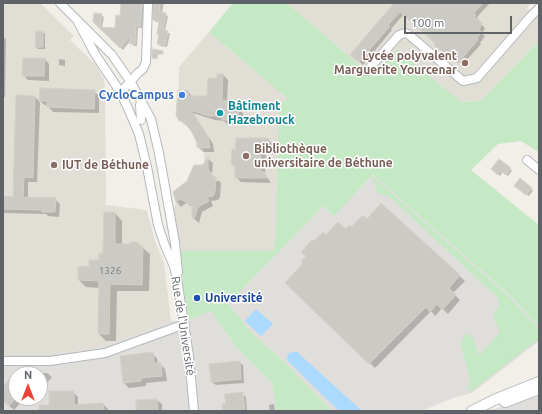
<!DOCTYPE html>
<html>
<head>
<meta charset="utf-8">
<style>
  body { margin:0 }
  #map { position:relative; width:542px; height:414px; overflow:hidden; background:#f1efe8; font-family:Ubuntu,sans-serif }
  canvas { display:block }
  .frame { position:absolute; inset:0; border:4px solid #5f6368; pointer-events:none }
  .north { position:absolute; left:8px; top:366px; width:40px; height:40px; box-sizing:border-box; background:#fff; border:1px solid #bfc1c3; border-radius:50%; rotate:0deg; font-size:11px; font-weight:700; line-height:16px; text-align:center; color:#5f6368 }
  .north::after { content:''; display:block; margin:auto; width:14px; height:18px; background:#ea4335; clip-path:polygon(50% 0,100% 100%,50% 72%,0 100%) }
  .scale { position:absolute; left:404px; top:16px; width:108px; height:18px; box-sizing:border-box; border:2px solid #5f6368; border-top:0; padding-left:5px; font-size:12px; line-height:14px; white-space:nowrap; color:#5f6368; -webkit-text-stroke:3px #fff; paint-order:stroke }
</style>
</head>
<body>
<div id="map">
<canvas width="542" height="414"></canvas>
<div class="frame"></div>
<div class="north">N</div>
<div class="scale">100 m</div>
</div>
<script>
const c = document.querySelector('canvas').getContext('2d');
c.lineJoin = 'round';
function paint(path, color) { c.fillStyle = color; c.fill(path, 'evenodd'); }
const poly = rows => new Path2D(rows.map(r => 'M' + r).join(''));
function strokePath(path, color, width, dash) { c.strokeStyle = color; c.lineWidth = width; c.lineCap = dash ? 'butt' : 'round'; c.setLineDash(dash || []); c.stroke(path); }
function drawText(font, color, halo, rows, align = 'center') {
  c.font = font + ' Ubuntu,sans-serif'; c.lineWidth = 3; c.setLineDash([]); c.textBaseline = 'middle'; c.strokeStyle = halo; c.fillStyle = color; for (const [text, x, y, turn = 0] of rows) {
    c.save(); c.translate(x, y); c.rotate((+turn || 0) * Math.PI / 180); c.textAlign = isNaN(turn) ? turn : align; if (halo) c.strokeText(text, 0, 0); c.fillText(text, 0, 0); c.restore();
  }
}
paint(poly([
  [373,175,513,298,539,327,539,341,472,393,453,398,421,411,332,411,284,362,252,333,227,304,323,206,334,216],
  [211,311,236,347,272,383,276,411,3,411,3,354,57,353,100,348,171,321,189,320],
  [16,374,40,374,40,398,16,398],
  [539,394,539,411,489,411,515,402]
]), '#e0deda');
paint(poly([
  [3,3,40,3,74,36,70,40,96,65,104,79,105,90,106,205,147,210,154,238,164,263,171,321,100,348,57,353,3,354],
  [287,3,532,3,527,8,539,19,539,41,481,101,461,102,451,95,372,76],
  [209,32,288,98,274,251,177,251,172,214,176,202,173,192,187,181,194,165,204,165,204,148,197,147,197,143,192,132,184,122,178,120,179,67]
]), '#e1ded6');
paint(poly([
  [233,3,287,3,372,76,397,50,461,102,481,101,539,41,539,152,521,141,498,144,471,170,539,225,539,327,513,298,373,175,334,216,323,206,228,304,252,333,284,362,332,411,276,411,272,383,236,347,211,311,189,320,177,251,274,251,276,227,279,106,287,98,209,32],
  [373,177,510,298,539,330,539,339,470,392,468,389,470,380,461,345,462,340,466,334,470,335,472,336,479,356,500,332,493,315,499,306,499,302,497,297,393,200,387,196,378,193,374,189,377,185,371,179]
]), '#c5e8c5');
paint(poly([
  [256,309,273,324,261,336,245,321],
  [292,352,297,352,362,411,339,411,288,361,287,358,288,354]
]), '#aadaff');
paint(poly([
  [122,3,142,5,145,8,142,28,138,28,137,46,134,46,131,43,131,40,123,50,94,22,101,15,104,17,102,28,116,29,121,17],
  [154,3,164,3,162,13,168,16,165,31,170,34,167,47,160,46,158,44,160,22,156,22,154,19],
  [391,3,490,3,477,17,478,19,477,20,485,28,482,34,485,36,480,43,481,44,462,65,447,52,445,53,435,45,437,43,404,14,391,29,392,30,363,65,355,58,393,5],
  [43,32,45,34,45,49,38,49,36,47],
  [3,36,6,40,5,97,3,97],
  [45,59,49,64,49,81,28,80,23,75],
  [59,59,65,60,65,66,59,65],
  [223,75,228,80,227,101,235,102,240,106,240,111,243,113,243,121,233,121,233,125,228,125,224,121,215,120,193,113,213,144,214,152,203,152,198,147,198,143,189,127,184,124,179,119,188,92,193,97,208,97,218,79],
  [94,91,99,96,99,113,53,112,48,106,45,105,40,101],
  [35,97,40,102,37,182,28,182,28,198,55,199,60,204,59,217,48,216,46,214,3,213,3,197,14,198],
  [237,139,268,139,272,144,270,149,266,149,265,174,271,183,241,182,236,177,236,168,232,164,236,151],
  [208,159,213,163,212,174,208,169,206,169,216,182,218,180,221,183,220,197,218,200,211,201,213,206,202,212,199,223,193,218,193,207,186,203,181,207,177,202,175,193,204,166],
  [510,169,512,171,508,176,503,172,500,176,494,171],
  [518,188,531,188,533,191,529,196],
  [381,205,465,281,453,293,460,300,448,314,442,308,435,316,431,311,375,368,286,283,304,263,314,243,326,236,346,231,367,220],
  [115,213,122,221,122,245,131,245,137,243,150,254,149,291,117,291,116,341,106,341,99,334,100,288,86,287,79,280,90,267,100,261,104,254],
  [152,354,157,358,158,364,160,364,165,369,167,381,146,383,146,386,129,388,124,383],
  [239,362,243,365,244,383,216,385,212,382],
  [47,373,52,377,40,391,40,374,24,374],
  [16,374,16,398,34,398,28,405,23,400,14,410,3,401,3,388],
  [73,392,78,397,78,406,103,404,108,409,108,411,40,411],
  [242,394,246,397,247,411,224,411],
  [157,400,162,404,162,410,174,410,175,411,137,411],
  [274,404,275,411,270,411,269,405]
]), '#0003');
const building = poly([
  [121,3,142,4,140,26,136,26,135,44,130,44,130,35,120,48,93,22,94,13,102,14,100,27,115,28,116,15,120,16,121,3],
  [153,3,160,3,159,12,166,13,163,30,168,31,165,45,157,44,159,34,157,34,159,21,153,20,153,3],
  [394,3,483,3,474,13,476,15,474,16,482,23,479,30,482,32,477,38,478,40,458,63,442,49,441,51,434,45,435,43,400,12,388,25,390,26,359,62,350,55,394,3],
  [36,31,43,31,43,47,35,47,36,31],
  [152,49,163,51,163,54,158,54,157,59,152,58,152,49],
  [23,58,45,58,44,76,22,76,23,58],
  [217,74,223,74,222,100,236,101,236,107,239,108,238,117,229,117,229,120,222,120,222,116,209,116,190,110,204,130,208,138,210,148,197,147,197,143,192,132,184,122,178,120,178,117,176,116,178,90,189,91,188,96,207,96,208,78,217,78,217,74],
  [40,88,95,90,94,109,47,107,47,101,39,101,40,88],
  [16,95,35,96,33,178,24,177,23,197,56,198,55,212,42,212,42,210,3,209,3,196,13,197,16,95],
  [236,138,268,138,265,144,261,144,261,172,264,172,267,178,235,178,235,164,231,164,232,149,235,150,236,138],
  [208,157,208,170,214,177,216,177,215,192,213,196,207,197,209,201,198,207,194,219,192,219,192,205,180,199,176,202,173,192,187,181,194,165,203,165,208,157],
  [499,159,511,168,506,175,501,171,498,175,491,169,499,159],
  [520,178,532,188,526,195,514,186,520,178],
  [381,203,460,275,449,288,456,295,442,310,437,304,430,312,426,307,369,364,285,283,303,263,301,261,306,256,301,252,312,240,314,241,323,232,326,235,338,222,346,229,349,225,351,227,363,215,367,219,381,203],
  [104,212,115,212,115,244,130,244,130,242,138,242,137,246,143,246,142,285,110,284,109,334,98,334,99,281,78,280,78,267,89,266,89,260,99,260,99,253,103,253,104,212],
  [153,352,154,363,161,363,162,376,141,378,141,381,123,383,120,356,153,352],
  [240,361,241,379,211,382,209,364,240,361],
  [16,372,16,398,9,406,3,400,3,387,16,372],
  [49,391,74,391,74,405,103,403,104,411,39,411,39,405,49,405,49,391],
  [243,392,245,411,223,411,222,404,226,403,224,394,243,392],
  [157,399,158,411,136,411,136,400,157,399]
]);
paint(building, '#cccac5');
strokePath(building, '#d6d1c6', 1);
const minor = poly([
  [60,3,112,55,130,81,151,119,159,153,175,243,178,272],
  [78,22,95,54,119,90,127,106,139,134,147,167,158,225,165,246,174,266,178,285,189,356,194,411],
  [367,71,399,35,405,33,408,34,463,81,477,78,531,16,539,8],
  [119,90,124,89,138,73,143,69,146,62,148,3],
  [140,105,141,120],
  [527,160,539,170],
  [3,361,50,361,105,353,185,324]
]);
const tertiary = poly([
  [505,402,539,389],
  [472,411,494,400,539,382]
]);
strokePath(minor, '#b5b8bc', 10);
strokePath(tertiary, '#b5b8bc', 12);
strokePath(minor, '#fff', 8);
strokePath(tertiary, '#fff', 10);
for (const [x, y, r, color] of [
  [465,63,4,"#8d6e63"],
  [182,95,4,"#3f7fe0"],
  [220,113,4,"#0f9aa8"],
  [246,156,4,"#8d6e63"],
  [54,165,4,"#8d6e63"],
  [197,298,4,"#1a4fb4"]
]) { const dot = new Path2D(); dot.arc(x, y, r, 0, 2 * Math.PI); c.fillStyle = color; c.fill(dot); strokePath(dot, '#fff', 1.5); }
drawText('10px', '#7a7d7f', null, [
  ["1326",110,271]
]);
drawText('bold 12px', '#785e54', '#fff', [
  ["Lycée polyvalent",457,56,"right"],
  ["Marguerite Yourcenar",457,70,"right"],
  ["Bibliothèque",254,149],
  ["universitaire de Béthune",254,163],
  ["IUT de Béthune",62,165]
], 'left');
drawText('bold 12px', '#366cbe', '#fff', [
  ["CycloCampus",174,95]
], 'right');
drawText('bold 12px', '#0d838f', '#fff', [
  ["Bâtiment",228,106],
  ["Hazebrouck",228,120]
], 'left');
drawText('bold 12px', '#164399', '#fff', [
  ["Université",205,298]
], 'left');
drawText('12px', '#5f6368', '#fff', [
  ["Rue de l'Université",183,326,81]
]);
</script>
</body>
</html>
